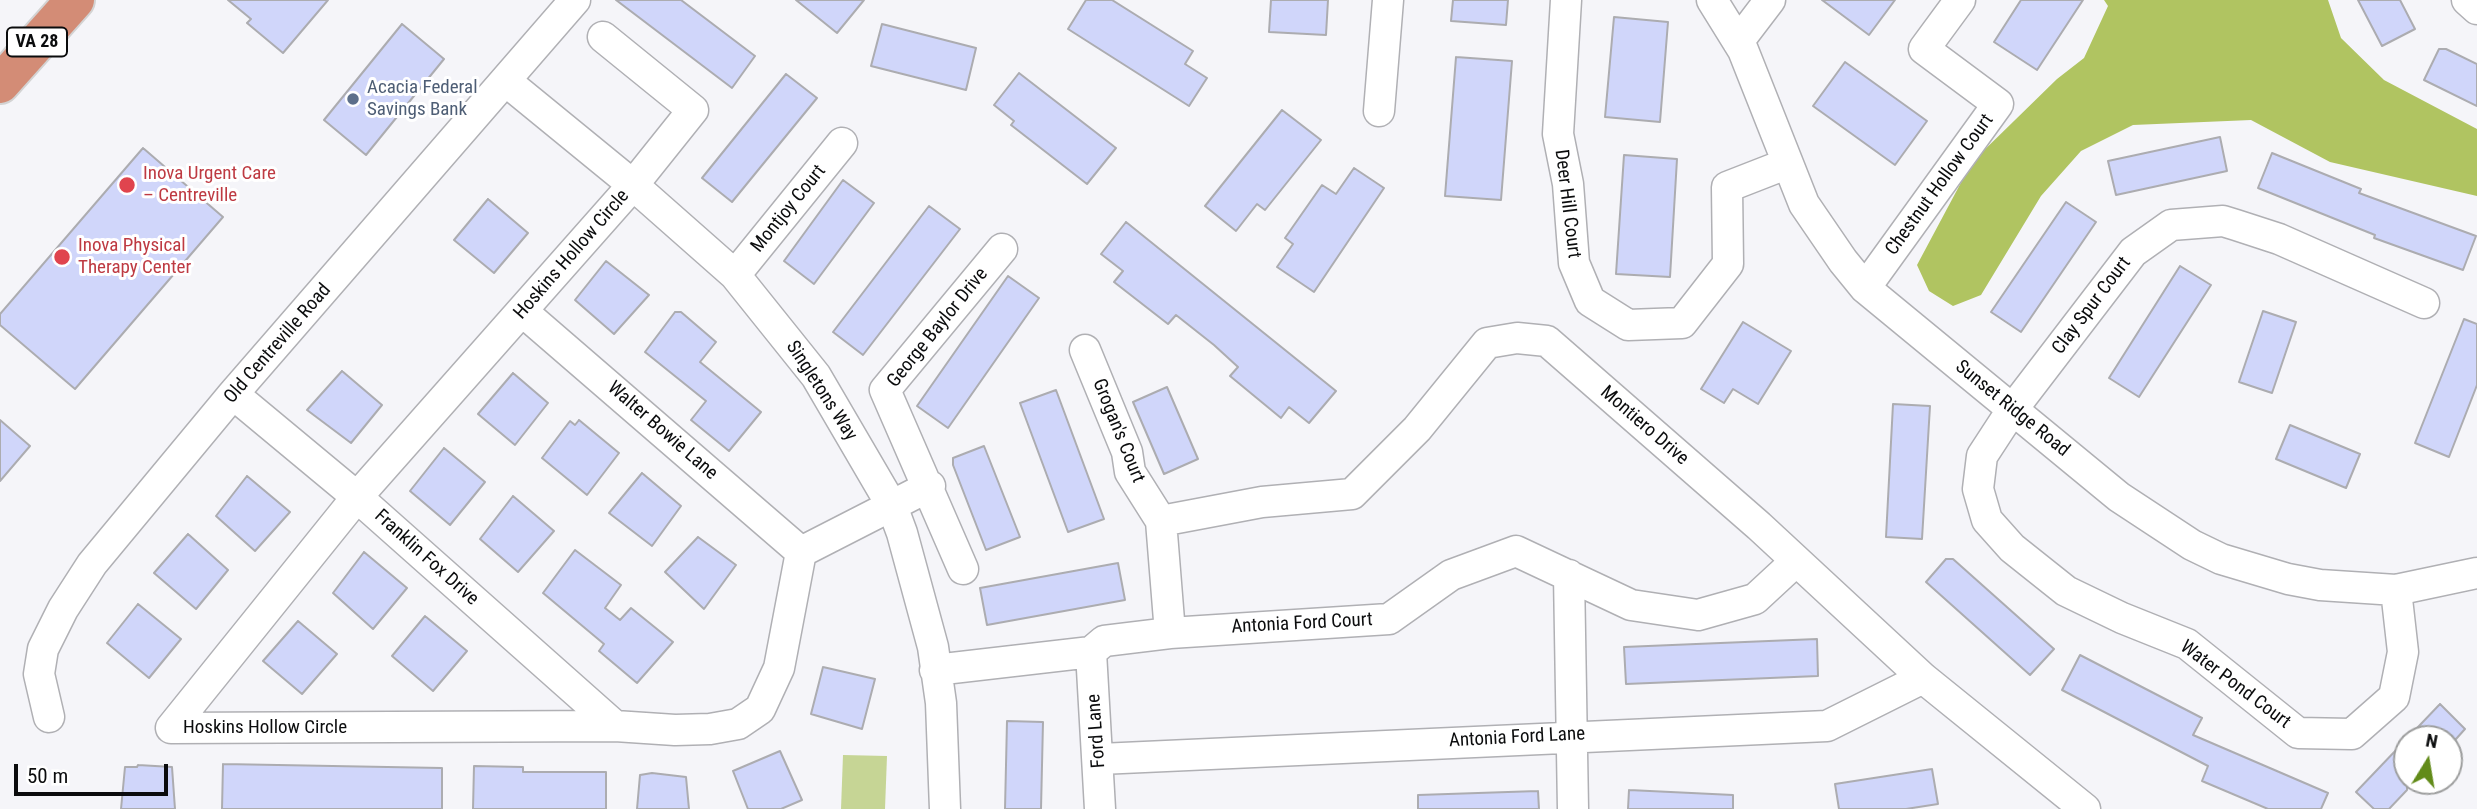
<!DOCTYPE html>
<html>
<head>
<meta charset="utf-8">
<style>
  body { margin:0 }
  #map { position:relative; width:2477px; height:809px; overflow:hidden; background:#f5f5f9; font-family:"Roboto Condensed",sans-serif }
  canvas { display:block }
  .north { position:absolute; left:2393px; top:725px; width:70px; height:70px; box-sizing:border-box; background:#fff; border:2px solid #9d9e9e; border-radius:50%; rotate:11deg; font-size:19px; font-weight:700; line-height:28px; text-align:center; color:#0b0c0d }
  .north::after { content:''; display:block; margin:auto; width:24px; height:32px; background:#628b19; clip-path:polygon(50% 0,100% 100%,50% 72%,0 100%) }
  .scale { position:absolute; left:14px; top:764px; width:154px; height:32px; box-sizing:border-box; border:4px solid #0b0c0d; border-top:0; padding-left:9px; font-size:21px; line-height:24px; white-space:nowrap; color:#0b0c0d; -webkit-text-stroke:5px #fff; paint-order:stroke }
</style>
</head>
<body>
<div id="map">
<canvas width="2477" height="809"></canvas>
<div class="north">N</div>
<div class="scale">50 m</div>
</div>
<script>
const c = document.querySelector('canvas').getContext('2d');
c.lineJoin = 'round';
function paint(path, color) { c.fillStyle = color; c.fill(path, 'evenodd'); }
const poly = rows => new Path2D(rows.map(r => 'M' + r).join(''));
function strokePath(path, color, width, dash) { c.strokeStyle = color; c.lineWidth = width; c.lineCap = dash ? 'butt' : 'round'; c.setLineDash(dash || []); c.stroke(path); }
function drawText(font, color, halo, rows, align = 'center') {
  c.font = font + ' "Roboto Condensed",sans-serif'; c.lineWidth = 6; c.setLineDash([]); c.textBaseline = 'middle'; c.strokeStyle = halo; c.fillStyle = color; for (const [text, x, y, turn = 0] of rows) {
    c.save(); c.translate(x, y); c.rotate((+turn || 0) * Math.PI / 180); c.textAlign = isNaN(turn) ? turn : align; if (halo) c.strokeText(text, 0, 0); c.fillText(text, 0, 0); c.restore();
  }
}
paint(poly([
  [843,755,887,756,885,809,841,809]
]), '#c6d595');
paint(poly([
  [2104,0,2328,0,2341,38,2384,80,2477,129,2477,196,2330,162,2251,120,2133,125,2081,151,2041,196,1981,295,1953,306,1929,291,1917,265,1972,162,2057,79,2084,58,2108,6]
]), '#b0c461');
const building = poly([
  [228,0,328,0,283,53,247,23,251,19,228,0],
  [616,0,681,0,755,56,732,88,616,0],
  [796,0,864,0,837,33,796,0],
  [1086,0,1112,0,1193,51,1185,64,1207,78,1189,106,1068,29,1086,0],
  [1271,0,1328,0,1326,35,1269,32,1271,0],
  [1453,0,1508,0,1506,25,1451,21,1453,0],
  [1822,0,1895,0,1869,35,1822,0],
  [2021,0,2083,0,2037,70,1994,42,2021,0],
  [2358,0,2400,0,2415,29,2382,46,2358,0],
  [1614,17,1668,22,1660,122,1605,117,1614,17],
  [402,24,444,59,366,155,324,120,402,24],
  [882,24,976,48,966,90,871,66,882,24],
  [2439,49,2446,49,2477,64,2477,106,2424,80,2439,49],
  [1456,57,1512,61,1501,200,1445,196,1456,57],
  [1845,62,1927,121,1895,165,1813,106,1845,62],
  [1019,73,1116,148,1087,184,1011,125,1014,121,994,105,1019,73],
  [786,74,817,98,732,202,702,178,786,74],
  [1282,110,1321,140,1265,210,1257,204,1236,231,1205,206,1282,110],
  [2220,137,2227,171,2116,195,2108,161,2220,137],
  [143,148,223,217,75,389,0,325,0,314,143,148],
  [2272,153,2361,189,2359,193,2476,236,2463,270,2374,238,2375,235,2258,188,2272,153],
  [1624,155,1677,159,1670,277,1616,274,1624,155],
  [1354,168,1384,188,1314,292,1277,267,1293,244,1285,238,1322,185,1336,194,1354,168],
  [843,180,874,203,814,284,784,261,843,180],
  [488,199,528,233,494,273,454,240,488,199],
  [2066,202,2096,222,2021,332,1991,312,2066,202],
  [929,206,960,229,863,355,833,332,929,206],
  [1126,222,1336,391,1309,423,1289,407,1281,418,1230,376,1238,367,1214,345,1176,315,1168,324,1114,282,1123,271,1101,254,1126,222],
  [606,261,649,295,614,334,575,300,606,261],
  [2180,266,2211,285,2139,397,2109,378,2180,266],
  [1008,276,1039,298,948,428,917,406,1008,276],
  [2263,311,2296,322,2272,393,2239,382,2263,311],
  [675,312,681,312,716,342,700,362,761,412,729,451,691,420,706,401,645,352,675,312],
  [2464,319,2477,324,2477,385,2449,457,2415,443,2464,319],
  [1743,322,1791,351,1758,404,1733,389,1724,403,1701,389,1743,322],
  [342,371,382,405,351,443,307,410,342,371],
  [513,373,548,403,515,445,478,414,513,373],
  [1167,387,1198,459,1164,474,1133,402,1167,387],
  [1056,390,1104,519,1068,532,1020,403,1056,390],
  [1893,404,1930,406,1922,539,1886,537,1893,404],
  [0,420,30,446,0,481,0,420],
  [579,420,619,453,587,495,542,458,570,421,575,425,579,420],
  [2290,425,2360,454,2346,488,2276,459,2290,425],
  [984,446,1020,537,986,550,953,465,953,458,984,446],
  [444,448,485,482,450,525,410,491,444,448],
  [642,473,681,506,652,546,609,513,642,473],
  [247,476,290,512,255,551,216,516,247,476],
  [513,496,554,531,518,572,480,539,513,496],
  [188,534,228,570,196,609,154,573,188,534],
  [698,537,736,565,704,609,665,572,698,537],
  [575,550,621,585,605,608,620,620,631,608,673,642,637,683,599,651,604,644,543,593,575,550],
  [364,552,407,588,373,629,333,593,364,552],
  [1946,559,1953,559,2054,649,2030,675,1926,582,1946,559],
  [1118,563,1125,600,987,625,980,588,1118,563],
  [138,604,181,639,149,678,107,643,138,604],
  [425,616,467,651,433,691,392,656,425,616],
  [298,621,337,654,302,694,263,661,298,621],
  [1817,639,1818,676,1626,684,1624,647,1817,639],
  [2080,655,2202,718,2193,735,2328,793,2321,809,2268,809,2202,781,2208,766,2062,690,2080,655],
  [823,667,875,679,862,729,811,714,823,667],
  [2440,704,2465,729,2456,739,2407,739,2407,790,2389,809,2374,809,2356,792,2440,704],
  [1007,721,1043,722,1041,809,1005,809,1007,721],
  [780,751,802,800,781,809,748,809,733,771,780,751],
  [223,764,442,768,442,809,222,809,223,764],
  [138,765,172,767,175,809,121,809,125,767,137,767,138,765],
  [474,766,523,767,523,772,606,772,606,809,473,809,474,766],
  [1932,769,1938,804,1906,809,1839,809,1835,784,1932,769],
  [652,773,686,777,689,809,637,809,640,775,652,773],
  [1629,790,1733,795,1733,809,1628,809,1629,790],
  [1538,791,1539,809,1418,809,1418,795,1538,791]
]);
paint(building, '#d0d6fa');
strokePath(building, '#acacb0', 2);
const minor = poly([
  [1566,0,1558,134,1568,184,1574,263,1590,301,1628,325,1682,323,1728,264,1727,187,1786,164],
  [1712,0,1743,50,1804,204,1843,261,1865,288,2119,497,2192,545,2221,559,2288,579,2320,585,2396,590,2477,573],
  [2467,0,2477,9],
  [603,37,693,110,633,185,357,497,171,728,615,726,675,730,710,729,738,724,760,709,779,668,801,552,930,486],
  [1738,42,1770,0],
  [507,82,633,185,735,275,816,376,892,506,902,533,933,647,941,703,945,809],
  [1379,111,1388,0],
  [735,275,842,143],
  [1865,288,1998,104,1924,49,1960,0],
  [522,311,801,552],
  [1085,350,1127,452,1130,472,1161,521,1170,633],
  [233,394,357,497,615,726],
  [1161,521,1262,502,1352,494,1417,429,1487,343,1517,338,1547,341,1759,526,1923,678,2085,809],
  [963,569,885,390,1002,249],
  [1569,575,1573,809],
  [2396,590,2403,652,2394,697,2352,734,2298,733,2187,644,2122,618,2066,591,2012,548,1987,520,1978,489,1982,456,2012,410,2133,252,2171,225,2223,221,2236,225,2279,239,2424,303],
  [1091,652,1100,809],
  [935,670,1091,652,1104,641,1170,633,1389,619,1451,575,1516,551,1631,605,1698,615,1755,599,1795,562],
  [49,717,39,674,43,649,63,609,92,564,233,394,575,0],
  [1100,759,1827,726,1923,678]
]);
const highway = poly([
  [0,84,75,0]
]);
strokePath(minor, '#b0b0b4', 33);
strokePath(highway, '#d3d3d3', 42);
strokePath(minor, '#fff', 30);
strokePath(highway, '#d38c76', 38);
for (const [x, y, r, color] of [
  [353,99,7,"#5c6f8a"],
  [127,185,9,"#e0444e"],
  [62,257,9,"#e0444e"]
]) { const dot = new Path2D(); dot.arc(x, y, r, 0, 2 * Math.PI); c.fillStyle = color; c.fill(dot); strokePath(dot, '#fff', 2.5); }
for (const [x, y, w] of [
  [37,42,60]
]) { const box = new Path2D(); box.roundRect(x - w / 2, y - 14.5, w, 29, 5); c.fillStyle = '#fff'; c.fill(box); strokePath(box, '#0b0c0d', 2); }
drawText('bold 18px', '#0b0c0d', null, [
  ["VA 28",37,42]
]);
drawText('19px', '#4e5e75', '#fff', [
  ["Acacia Federal",367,88],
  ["Savings Bank",367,110]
], 'left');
drawText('19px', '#be3a42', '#fff', [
  ["Inova Urgent Care",143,174],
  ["– Centreville",143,196],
  ["Inova Physical",78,246],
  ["Therapy Center",78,268]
], 'left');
drawText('19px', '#0b0c0d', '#fff', [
  ["Chestnut Hollow Court",1940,185,-54],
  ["Deer Hill Court",1567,204,83],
  ["Montjoy Court",789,209,-51],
  ["Hoskins Hollow Circle",572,255,-49],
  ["Clay Spur Court",2092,306,-53],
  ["George Baylor Drive",938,328,-51],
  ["Old Centreville Road",278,344,-49],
  ["Singletons Way",821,391,57],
  ["Sunset Ridge Road",2012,409,39],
  ["Montiero Drive",1644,426,41],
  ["Walter Bowie Lane",662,431,41],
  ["Grogan's Court",1118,431,68],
  ["Franklin Fox Drive",426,558,42],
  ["Antonia Ford Court",1302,624,-3],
  ["Water Pond Court",2235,685,37],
  ["Hoskins Hollow Circle",265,728],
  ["Ford Lane",1097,731,-94],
  ["Antonia Ford Lane",1517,738,-3]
]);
</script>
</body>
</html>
